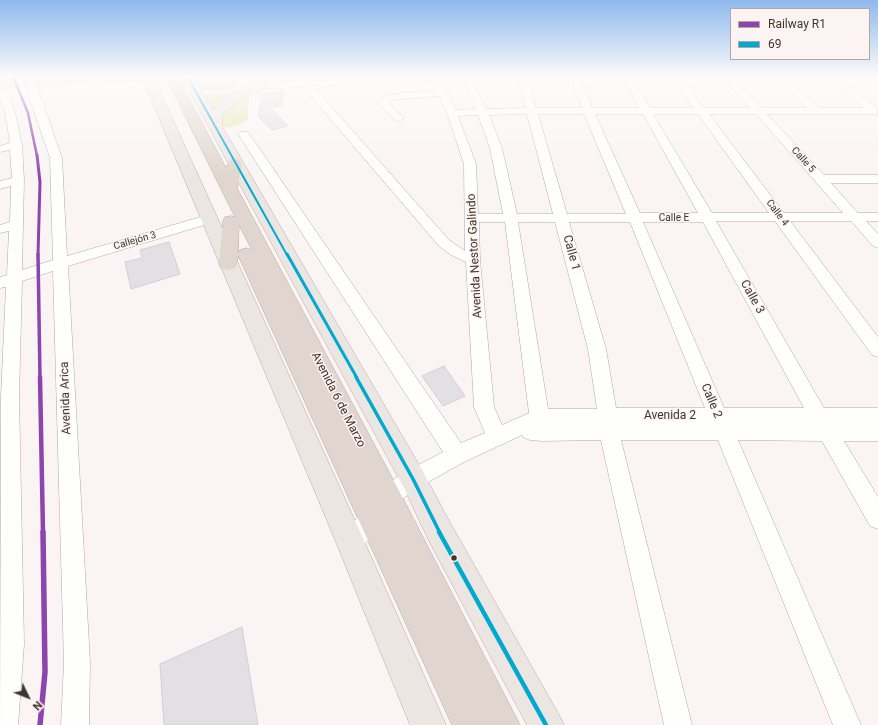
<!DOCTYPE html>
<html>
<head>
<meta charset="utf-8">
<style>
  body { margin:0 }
  #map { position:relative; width:878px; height:725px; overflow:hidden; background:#faf5f4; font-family:Roboto,sans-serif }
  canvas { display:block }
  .legend { position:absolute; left:730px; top:8px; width:140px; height:52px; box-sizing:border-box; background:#fcf4f2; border:1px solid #b1a7a4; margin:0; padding:5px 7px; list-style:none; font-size:12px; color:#41342e }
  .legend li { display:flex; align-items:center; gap:8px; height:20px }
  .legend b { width:20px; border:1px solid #b1a7a4 }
  .north { position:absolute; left:8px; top:677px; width:40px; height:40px; -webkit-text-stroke:3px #fcf4f2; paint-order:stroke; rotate:133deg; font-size:11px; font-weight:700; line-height:16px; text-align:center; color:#41342e }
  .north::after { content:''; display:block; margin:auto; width:14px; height:18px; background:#41342e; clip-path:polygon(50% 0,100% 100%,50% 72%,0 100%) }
</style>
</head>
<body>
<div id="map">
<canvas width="878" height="725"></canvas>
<ul class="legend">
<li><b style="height:5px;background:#8e44ad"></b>Railway R1</li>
<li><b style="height:5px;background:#00a9ce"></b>69</li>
</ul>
<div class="north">N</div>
</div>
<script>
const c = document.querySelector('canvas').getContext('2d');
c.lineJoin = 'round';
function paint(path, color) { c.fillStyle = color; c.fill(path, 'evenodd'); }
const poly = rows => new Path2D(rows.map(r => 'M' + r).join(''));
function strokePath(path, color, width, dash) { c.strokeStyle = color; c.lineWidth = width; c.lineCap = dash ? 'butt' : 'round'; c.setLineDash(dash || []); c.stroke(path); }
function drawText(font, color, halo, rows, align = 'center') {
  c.font = font + ' Roboto,sans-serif'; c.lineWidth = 3; c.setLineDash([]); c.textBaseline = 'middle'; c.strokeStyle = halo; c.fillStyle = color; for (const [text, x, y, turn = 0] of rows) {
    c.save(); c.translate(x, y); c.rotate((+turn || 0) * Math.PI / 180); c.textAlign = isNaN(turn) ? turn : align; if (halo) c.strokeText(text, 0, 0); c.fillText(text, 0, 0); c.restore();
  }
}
paint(poly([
  [190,76,237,76,241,78,241,82,234,88,228,90,209,91,198,87],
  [249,76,280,76,213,114,204,94,223,94,241,89,249,82],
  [323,76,396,76,401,79,318,82],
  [249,92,248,120,239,125,228,128,222,126,220,121,221,117,227,109]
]), '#e6e8b7');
const building = poly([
  [284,92,281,106,269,107,288,126,272,130,258,116,263,94,284,92],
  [169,242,180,274,131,289,125,262,142,258,140,250,169,242],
  [444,366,465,396,443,406,422,376,444,366],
  [242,627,258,725,164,725,160,664,242,627]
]);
paint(building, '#e3e0e5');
strokePath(building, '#d1cfd5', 1);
const minor = poly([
  [22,76,32,76,35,81,62,158,67,256,204,216,209,215,214,216,216,219,214,222,68,266,90,663,89,725,61,725,64,663,53,271,22,281,19,396,24,644,18,725,0,725,1,396,6,287,0,288,0,277,7,275,9,231,0,233,0,225,10,222,11,186,0,189,0,181,12,178,10,150,0,152,0,146,10,143,5,112,0,99,0,89,7,91,8,93,15,112,22,145,24,180,22,270,53,260,50,158,22,76],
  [305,76,315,76,314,81,395,78,397,80,395,82,392,83,313,86,449,240,465,251,464,164,447,113,439,96,393,100,388,102,404,118,399,121,395,120,377,102,383,97,391,94,436,91,431,79,433,77,439,77,456,110,476,109,460,76,470,76,486,109,526,108,517,76,527,76,536,108,582,108,570,76,580,76,592,108,639,108,621,76,631,76,650,108,693,108,670,76,680,76,704,108,750,108,722,76,732,76,762,108,807,108,774,76,785,76,819,108,864,108,826,76,837,76,878,108,877,116,872,114,767,114,824,175,878,175,878,183,831,183,858,213,878,213,878,221,866,221,878,234,878,248,873,246,851,221,790,221,878,337,878,357,872,355,775,221,716,221,824,408,878,408,878,441,844,441,878,497,878,529,870,526,822,441,738,440,861,725,833,725,718,440,621,440,692,725,664,725,601,440,542,441,530,440,523,437,522,435,464,462,421,486,396,503,359,552,351,556,343,552,339,544,343,536,380,489,405,472,443,452,238,134,240,132,248,132,461,443,485,433,474,407,466,262,451,255,439,246,303,87,257,89,252,86,257,83,304,81,305,76],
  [527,114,553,214,517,214,502,148,489,115,527,114],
  [538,114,584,114,626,214,567,214,538,114],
  [595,114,643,114,698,213,640,213,595,114],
  [653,114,698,114,769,213,712,213,653,114],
  [709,114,756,114,843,213,784,213,709,114],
  [478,115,490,148,503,214,478,214,476,164,458,116,478,115],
  [479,222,505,222,529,413,502,425,494,407,480,260,479,222],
  [518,222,555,222,588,349,597,409,548,409,518,222],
  [569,222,630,222,705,408,616,408,606,349,569,222],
  [643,222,703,222,804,408,724,408,643,222]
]);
const major = poly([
  [70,76,153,76,361,534,446,725,410,725,338,547,143,80,0,87,0,79,70,76],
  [181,76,193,76,213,110,230,95,261,80,276,76,295,76,293,78,269,86,238,101,222,115,222,126,422,470,448,519,558,713,564,725,527,725,428,539,404,488,181,76],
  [407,76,464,76,458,79,436,83,413,79,407,76]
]);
const highway = poly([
  [165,76,177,76,226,168,230,160,235,159,240,160,242,163,237,188,397,487,520,725,452,725,238,255,237,264,235,268,228,270,221,268,219,264,223,221,225,217,231,216,235,217,165,76],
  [239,225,252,250,246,248,240,250,238,253,239,225]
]);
strokePath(minor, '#b0a9a5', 1);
strokePath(major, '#b7aaa3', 1);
strokePath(highway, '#b7aaa3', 1);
paint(minor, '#fefefd');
paint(major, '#ece6e2');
paint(highway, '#e0d6cf');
strokePath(poly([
  [187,76,287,255]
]), '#00a9ce', 2);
strokePath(poly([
  [287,254,357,378]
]), '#00a9ce', 3);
strokePath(poly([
  [356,377,413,479,440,533]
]), '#00a9ce', 3.5);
strokePath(poly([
  [439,532,546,725]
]), '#00a9ce', 4.5);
strokePath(poly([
  [13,76,28,113,37,156]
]), '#8e44ad', 2.5);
strokePath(poly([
  [37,155,40,182,38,255]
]), '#8e44ad', 3);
strokePath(poly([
  [38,254,40,378]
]), '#8e44ad', 3.5);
strokePath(poly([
  [40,377,43,533]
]), '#8e44ad', 4.5);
strokePath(poly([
  [40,725,45,672,43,532]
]), '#8e44ad', 5.5);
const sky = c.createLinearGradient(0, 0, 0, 178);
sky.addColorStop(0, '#8db9ed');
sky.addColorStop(0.43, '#fdfafa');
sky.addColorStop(1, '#fdfafa00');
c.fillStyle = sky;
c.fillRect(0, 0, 878, 178);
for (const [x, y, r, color] of [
  [454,558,3.5,"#41342e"]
]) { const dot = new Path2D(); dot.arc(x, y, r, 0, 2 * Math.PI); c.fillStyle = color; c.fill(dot); strokePath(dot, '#fcf4f2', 1.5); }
drawText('10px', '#41342e', '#fcf4f2', [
  ["Calle 5",803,160,48],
  ["Calle 4",777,213,53],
  ["Calle E",674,218],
  ["Callejón 3",135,241,-16]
]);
drawText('12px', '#41342e', '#fcf4f2', [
  ["Calle 1",571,253,75],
  ["Avenida Nestor Galindo",475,256,-93],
  ["Calle 3",752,297,61],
  ["Avenida Arica",66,398,-92],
  ["Avenida 6 de Marzo",338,400,63],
  ["Calle 2",711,401,67],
  ["Avenida 2",670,416]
]);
</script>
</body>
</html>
